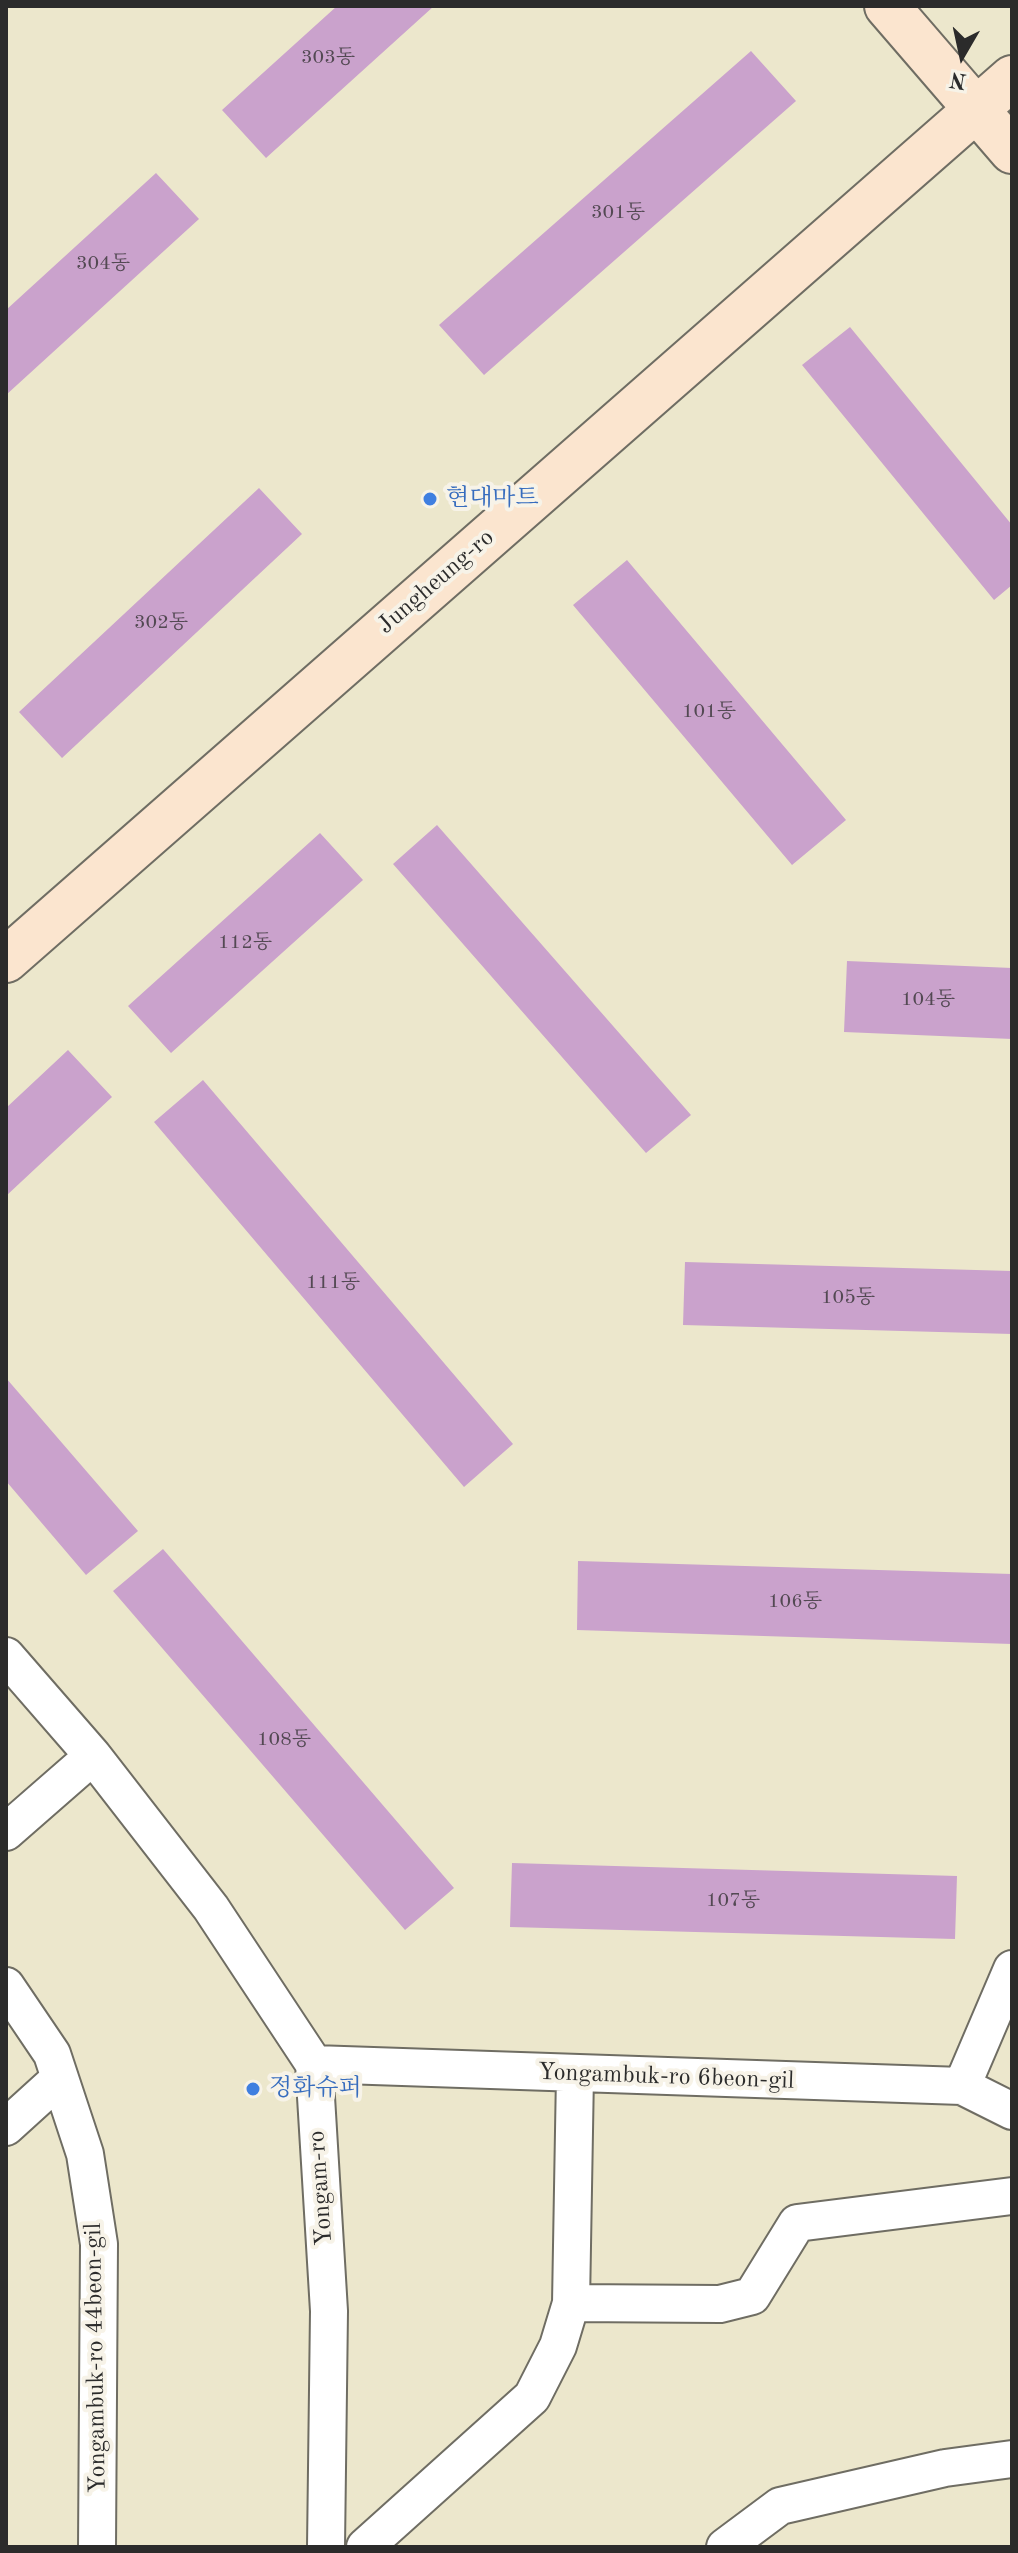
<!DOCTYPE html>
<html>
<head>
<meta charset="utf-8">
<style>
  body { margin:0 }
  #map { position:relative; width:1018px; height:2553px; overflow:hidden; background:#ece7cc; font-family:"Old Standard TT",serif }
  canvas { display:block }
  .frame { position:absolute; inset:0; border:8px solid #2b2b2b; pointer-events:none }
  .north { position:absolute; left:922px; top:16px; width:80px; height:80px; -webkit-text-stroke:6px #f7f3e8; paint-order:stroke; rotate:189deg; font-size:22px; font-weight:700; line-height:32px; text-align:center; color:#2b2b2b }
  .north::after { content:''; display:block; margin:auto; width:28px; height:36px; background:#2b2b2b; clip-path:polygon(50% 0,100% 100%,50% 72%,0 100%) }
</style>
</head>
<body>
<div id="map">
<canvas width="1018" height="2553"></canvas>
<div class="frame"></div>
<div class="north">N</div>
</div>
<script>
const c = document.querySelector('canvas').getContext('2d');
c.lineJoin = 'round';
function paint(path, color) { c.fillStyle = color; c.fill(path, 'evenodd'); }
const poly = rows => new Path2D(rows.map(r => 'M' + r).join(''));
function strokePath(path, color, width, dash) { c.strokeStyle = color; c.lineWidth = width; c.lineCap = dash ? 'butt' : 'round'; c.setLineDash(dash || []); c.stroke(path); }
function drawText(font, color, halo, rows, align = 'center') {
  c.font = font + ' "Old Standard TT","Noto Serif KR",serif'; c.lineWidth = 8; c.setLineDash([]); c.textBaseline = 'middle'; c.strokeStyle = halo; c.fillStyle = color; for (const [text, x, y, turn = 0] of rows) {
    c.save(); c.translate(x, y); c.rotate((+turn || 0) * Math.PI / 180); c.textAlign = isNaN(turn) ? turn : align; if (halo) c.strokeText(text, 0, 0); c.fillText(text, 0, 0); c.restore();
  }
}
paint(poly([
  [337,6,434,6,266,158,222,110],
  [751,51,796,101,484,375,439,325],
  [156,173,199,219,6,395,6,310],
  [850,327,1012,525,1012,585,994,600,802,365],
  [259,488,302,534,62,758,19,712],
  [627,560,846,820,792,865,573,605],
  [437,825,691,1115,646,1153,393,864],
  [320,833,363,880,171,1053,128,1006],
  [847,961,1012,968,1012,1039,844,1032],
  [68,1050,112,1097,6,1196,6,1108],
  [203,1080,513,1444,464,1487,154,1122],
  [685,1262,1012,1271,1012,1334,683,1325],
  [6,1378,138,1531,86,1575,6,1481],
  [163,1549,454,1888,405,1930,113,1591],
  [578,1561,1012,1574,1012,1644,577,1630],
  [512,1863,957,1876,955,1939,510,1927]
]), '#caa2cc');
const street = poly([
  [6,1656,93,1756,211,1908,314,2064,329,2311,326,2547],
  [6,1832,93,1756],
  [6,1986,52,2054,85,2154,99,2244,97,2547],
  [314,2064,962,2086,1012,2111],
  [962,2086,1012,1969],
  [6,2127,60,2078],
  [571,2303,575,2074],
  [365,2547,532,2397,558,2346,571,2303,720,2304,752,2296,797,2223,1012,2196],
  [725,2547,780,2506,945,2468,1012,2459]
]);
const secondary = poly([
  [887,6,1012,151],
  [6,960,1012,78]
]);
strokePath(street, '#6f6d63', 40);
strokePath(secondary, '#6f6d63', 48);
strokePath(street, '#fff', 36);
strokePath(secondary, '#fbe5cf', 44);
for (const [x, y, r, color] of [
  [430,499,8,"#3f7fe0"],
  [253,2089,8,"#3f7fe0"]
]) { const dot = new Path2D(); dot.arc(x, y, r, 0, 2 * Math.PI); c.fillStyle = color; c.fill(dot); strokePath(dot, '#f7f3e8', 3); }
drawText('20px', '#534953', null, [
  ["303동",328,58],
  ["301동",618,213],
  ["304동",103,264],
  ["302동",161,623],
  ["101동",709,712],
  ["112동",245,943],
  ["104동",928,1000],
  ["111동",333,1283],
  ["105동",848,1298],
  ["106동",795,1602],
  ["108동",284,1740],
  ["107동",733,1901]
]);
drawText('24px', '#366cbe', '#f7f3e8', [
  ["현대마트",446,499],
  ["정화슈퍼",269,2089]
], 'left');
drawText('24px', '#2b2b2b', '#f7f3e8', [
  ["Jungheung-ro",436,582,-41],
  ["Yongambuk-ro 6beon-gil",666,2077,2],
  ["Yongam-ro",321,2188,-94],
  ["Yongambuk-ro 44beon-gil",96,2358,-91]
]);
</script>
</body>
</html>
